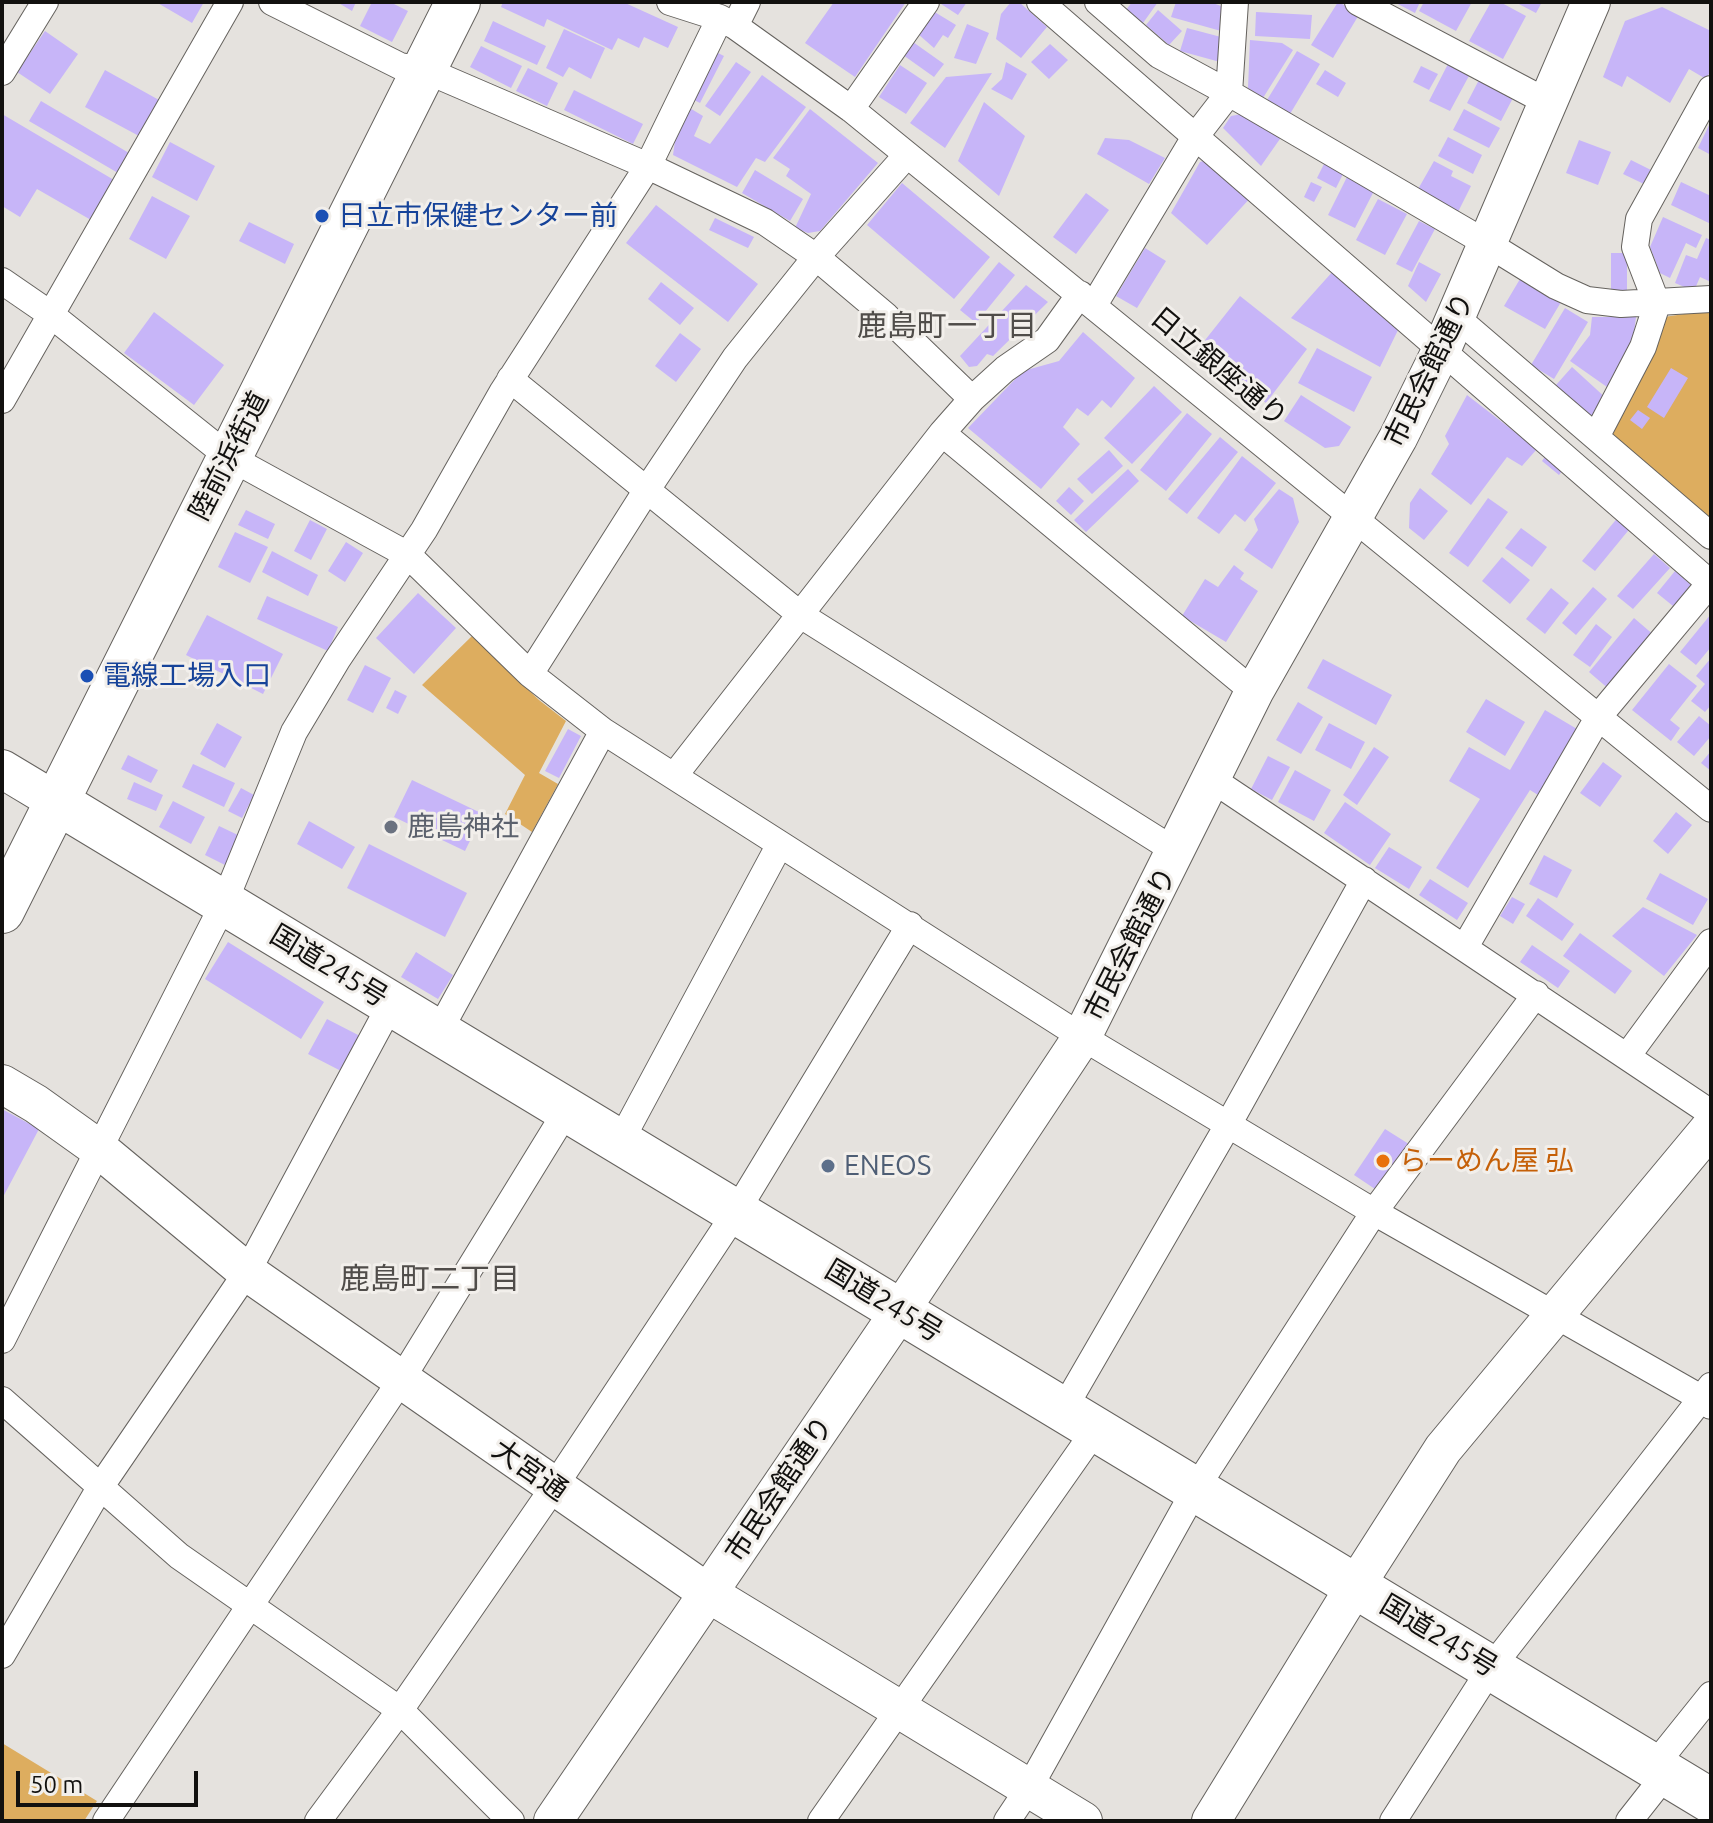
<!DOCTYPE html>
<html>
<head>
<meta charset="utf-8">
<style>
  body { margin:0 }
  #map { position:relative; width:1713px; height:1823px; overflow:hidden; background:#e5e2de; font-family:Ubuntu,sans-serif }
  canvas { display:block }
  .frame { position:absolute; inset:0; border:4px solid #12110f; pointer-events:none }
  .scale { position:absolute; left:16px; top:1771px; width:182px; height:36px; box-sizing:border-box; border:4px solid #12110f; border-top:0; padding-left:10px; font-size:24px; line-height:28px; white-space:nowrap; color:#12110f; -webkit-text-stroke:6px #f2efeb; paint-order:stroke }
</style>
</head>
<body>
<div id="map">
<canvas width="1713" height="1823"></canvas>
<div class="frame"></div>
<div class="scale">50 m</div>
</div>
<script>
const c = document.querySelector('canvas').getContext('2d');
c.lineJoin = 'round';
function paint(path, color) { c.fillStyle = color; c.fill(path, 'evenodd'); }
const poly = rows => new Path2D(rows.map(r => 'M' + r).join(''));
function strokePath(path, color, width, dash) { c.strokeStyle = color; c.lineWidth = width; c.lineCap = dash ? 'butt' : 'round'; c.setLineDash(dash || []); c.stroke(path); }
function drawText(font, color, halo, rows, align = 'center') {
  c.font = font + ' Ubuntu,"Noto Sans JP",sans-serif'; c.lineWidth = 6; c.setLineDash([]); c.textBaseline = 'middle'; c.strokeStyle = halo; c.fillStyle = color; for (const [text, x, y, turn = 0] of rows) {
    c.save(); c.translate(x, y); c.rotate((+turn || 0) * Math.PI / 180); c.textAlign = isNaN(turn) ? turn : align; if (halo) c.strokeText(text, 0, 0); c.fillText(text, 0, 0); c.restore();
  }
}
paint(poly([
  [1711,310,1711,530,1616,446,1612,431,1664,317],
  [472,636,539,700,566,721,539,773,558,784,532,832,505,814,525,775,422,685],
  [2,1743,97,1801,84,1821,2,1821]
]), '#ddad5f');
paint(poly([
  [156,2,204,2,192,23],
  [337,2,356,2,352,11],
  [372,2,390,2,408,11,392,42,360,26],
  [503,2,623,2,678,27,668,48,644,37,639,48,618,38,612,50,547,19,544,27,501,7],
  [834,2,906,2,855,77,805,43],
  [938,2,967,2,958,15],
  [1011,2,1019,2,1047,27,1021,58,996,39,1001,14],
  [1132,2,1158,2,1143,23,1126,10],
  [1176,2,1210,2,1221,6,1221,31,1171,17],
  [1338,2,1360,13,1333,58,1311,45],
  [1394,2,1420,2,1415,13],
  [1424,2,1472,2,1456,31,1419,11],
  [1491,2,1500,2,1526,16,1503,59,1469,41],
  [1515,2,1542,2,1536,13],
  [1662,7,1711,31,1711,70,1706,79,1689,69,1670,103,1627,76,1622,87,1603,77,1625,21],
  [1158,10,1182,31,1169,45,1146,25],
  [933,11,956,25,948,38,943,35,934,48,918,34],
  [1256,12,1312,15,1310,39,1255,36],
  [493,21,546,46,537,65,484,41],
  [967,24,989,33,976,64,954,58],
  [1187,28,1221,37,1220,62,1180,51],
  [564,29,605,48,591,79,569,67,563,77,546,68],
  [45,31,78,54,50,94,17,72],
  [1250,40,1282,43,1293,50,1263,98,1248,88],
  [913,42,944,64,934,77,903,55],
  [1050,44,1068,60,1049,79,1031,62],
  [481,46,522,66,511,88,470,67],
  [1297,51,1320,64,1290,114,1267,100],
  [716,52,724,56,700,103,692,99],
  [736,62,751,72,720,116,705,106],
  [1006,62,1027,74,1012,100,991,89,1002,79],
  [1449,62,1470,74,1450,111,1429,101],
  [900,65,927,83,906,114,879,97],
  [1421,66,1438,74,1429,90,1413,82],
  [528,68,558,83,547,106,516,91],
  [105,70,159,100,139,136,85,107],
  [1325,70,1346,83,1338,97,1316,84],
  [992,73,945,148,910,123,946,77],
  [762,75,806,107,765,162,756,158,737,187,673,155,677,127,688,107,703,116,694,136,710,144],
  [1480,78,1514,96,1501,121,1467,103],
  [574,90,643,124,633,144,564,110],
  [41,101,129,153,118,173,29,121],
  [984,102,1025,136,999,196,958,161],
  [810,109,878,163,820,231,808,233,795,228,811,194,786,176,790,169,773,158],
  [1464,109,1500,128,1489,148,1453,130],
  [2,114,114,180,91,220,37,189,20,217,2,206],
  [1242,114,1282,136,1261,166,1223,128,1231,116],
  [1711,121,1711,155,1698,148],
  [1448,137,1482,155,1473,174,1438,156],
  [1105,138,1129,140,1165,158,1149,184,1097,154],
  [1579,140,1611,152,1598,185,1566,173],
  [170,142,215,166,197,201,152,177],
  [1210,159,1253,195,1207,245,1171,213,1200,162],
  [1631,160,1651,170,1644,184,1623,174],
  [1434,161,1453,171,1451,176,1471,186,1457,214,1417,191],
  [1325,162,1344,172,1336,188,1317,178],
  [755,170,803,199,790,221,742,193],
  [1347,177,1374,191,1355,228,1328,215],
  [1311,182,1322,187,1314,202,1304,197],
  [1681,182,1711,196,1711,224,1671,205],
  [902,183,990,257,954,299,867,225],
  [1086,193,1109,210,1076,254,1053,237],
  [152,196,190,216,166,259,129,239],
  [1378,199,1407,214,1385,255,1356,240],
  [656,205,758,284,728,322,626,243],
  [1663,217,1702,235,1696,248,1686,243,1670,278,1660,273,1650,247],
  [715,218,754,237,748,248,709,230],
  [1419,221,1435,229,1412,272,1396,264],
  [249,222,294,244,285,264,239,241],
  [1706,238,1711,240,1711,282,1700,277,1694,291,1675,283,1686,255,1697,259],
  [1145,248,1166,261,1137,308,1116,296],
  [1611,253,1627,253,1627,291,1611,291],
  [999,262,1015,275,976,323,960,310],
  [1419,262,1441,274,1426,302,1408,286],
  [1334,270,1399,328,1380,367,1291,318],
  [1520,279,1561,302,1545,329,1504,306],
  [661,282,694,308,680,325,648,299],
  [1026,285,1048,302,993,356,987,354,977,366,969,367,960,356],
  [1240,296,1307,349,1266,403,1198,349],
  [1565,308,1588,322,1554,379,1531,365],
  [154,312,224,365,194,405,124,353],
  [1592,317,1636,317,1633,341,1625,360,1607,387,1570,361,1590,335],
  [1083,332,1135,378,1111,408,1102,400,1088,416,1077,408,1063,427,1080,444,1041,489,968,428,1023,371,1059,361],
  [680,333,701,349,676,382,655,366],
  [1317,348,1372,377,1354,412,1298,383],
  [1572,367,1607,399,1591,417,1556,385],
  [1671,368,1688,378,1664,418,1647,407],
  [1154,386,1182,412,1132,464,1104,438],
  [1301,395,1351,427,1339,446,1325,448,1284,421],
  [1467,395,1537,449,1522,466,1507,457,1471,505,1431,474,1449,444,1445,436],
  [1638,410,1650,418,1642,429,1630,420],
  [1187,413,1212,434,1166,491,1140,470],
  [1220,437,1238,452,1187,514,1168,499],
  [1109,450,1123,466,1092,494,1077,479],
  [1547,454,1565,467,1559,475,1542,461],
  [1242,456,1276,483,1245,522,1235,514,1219,534,1197,518],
  [1128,469,1139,481,1086,532,1074,520],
  [1069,487,1084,501,1071,515,1056,501],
  [1420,488,1448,511,1424,540,1409,528,1410,503],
  [1279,489,1293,498,1299,522,1272,569,1244,550,1258,530,1254,519],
  [1488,498,1508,512,1468,567,1449,553],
  [246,510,275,524,268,539,238,525],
  [1619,516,1632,526,1595,571,1582,561],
  [310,520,327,529,311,560,294,551],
  [1521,528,1547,547,1532,567,1505,548],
  [235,532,268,547,250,583,218,567],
  [346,542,363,553,345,582,328,571],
  [272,551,318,575,308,596,262,572],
  [1654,554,1670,568,1633,609,1617,596],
  [1502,557,1530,580,1510,604,1482,581],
  [1234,565,1244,573,1240,579,1258,591,1226,642,1182,616,1205,579,1218,587],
  [1675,571,1691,585,1673,606,1657,593],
  [1593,587,1607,599,1576,635,1562,623],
  [1551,588,1569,603,1545,634,1526,619],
  [418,593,456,628,414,674,376,638],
  [267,596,338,627,328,651,257,619],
  [1711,614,1711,647,1696,665,1680,652],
  [207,615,283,654,263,694,186,655],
  [1634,618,1655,636,1610,690,1589,672],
  [1596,624,1612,637,1590,667,1573,655],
  [1711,658,1711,705,1705,712,1691,701,1705,684,1696,676],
  [1323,659,1392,695,1376,725,1307,688],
  [1669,664,1697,686,1670,720,1680,728,1671,741,1632,710],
  [365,665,391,678,373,713,347,700],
  [395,690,407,696,398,714,386,708],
  [1486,699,1525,722,1505,756,1466,732],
  [1298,702,1323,717,1301,754,1276,740],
  [1545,710,1577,729,1538,795,1530,790,1468,888,1436,868,1480,799,1449,781,1469,747,1510,770],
  [1699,716,1711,726,1711,736,1694,756,1677,742],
  [217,723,242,737,225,768,200,754],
  [1329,723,1365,742,1351,769,1315,750],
  [568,729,581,736,559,778,545,771],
  [1374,747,1389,757,1357,805,1343,795],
  [1711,751,1711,771,1701,763],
  [128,755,158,770,151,783,121,769],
  [1268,756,1290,767,1272,800,1251,789],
  [1603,762,1622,776,1600,807,1580,793],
  [193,764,235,783,224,807,182,787],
  [1295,770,1331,790,1314,821,1278,802],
  [412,780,483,814,465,851,394,817],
  [134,782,163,795,156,811,127,799],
  [241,788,254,795,242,818,228,811],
  [173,801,205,817,191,844,159,827],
  [1345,802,1391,834,1370,865,1324,833],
  [1676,812,1692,825,1668,854,1653,841],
  [309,821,355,847,342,869,297,844],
  [219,826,240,836,225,865,205,855],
  [369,844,467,893,445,937,347,888],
  [1389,847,1422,867,1409,889,1375,868],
  [1544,855,1572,870,1557,898,1529,884],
  [1660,873,1708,899,1693,925,1646,899],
  [1430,879,1468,903,1457,920,1419,895],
  [1512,897,1525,904,1513,924,1500,916],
  [1538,898,1574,924,1562,941,1526,916],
  [1643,907,1697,935,1664,976,1612,936],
  [1580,933,1632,971,1615,994,1563,956],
  [228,942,324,1002,301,1039,205,979],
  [1532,945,1570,971,1558,988,1520,962],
  [416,952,453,975,438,999,401,977],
  [327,1019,362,1037,343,1072,308,1054],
  [2,1109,39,1129,2,1199],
  [1385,1129,1412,1146,1381,1193,1354,1175]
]), '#c7b5f8');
const street = poly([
  [272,2,400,66,425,70,648,166,765,222,816,257,886,316,972,399,942,433,1254,692],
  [670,2,720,18,735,26,851,109,1711,809],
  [1040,2,1711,584],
  [1098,2,1159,55,1229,93,1488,244,1556,286,1587,300,1621,304,1711,299],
  [1358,2,1549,103],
  [735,26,747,2],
  [2,72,45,2],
  [851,109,926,2],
  [2,281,50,314,229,457,408,555,530,674,603,731,1082,1037,1374,1212,1701,1398,1711,1406],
  [1094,305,1195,137,1229,93,1235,2],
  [1457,318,1711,536],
  [510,379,802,616,1177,852],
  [972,399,1005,369,1047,340,1080,294],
  [2,400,230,2],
  [1596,437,1643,347,1657,304,1635,247,1639,219,1711,89],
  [530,674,648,488,735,358,816,257,907,155],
  [674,776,942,433],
  [1213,780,1711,1113],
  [1465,947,1599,716,1711,582],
  [438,1033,603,731],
  [1628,1055,1711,942],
  [620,1142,780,844],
  [2,1340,224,903,294,732,337,660,424,530,503,391,648,166,720,18],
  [2,1400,179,1556,400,1710,511,1821],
  [1063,1410,1228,1125,1364,880],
  [2,1655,101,1486,247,1272,391,1004],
  [1654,1766,1711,1695],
  [106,1821,401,1380,567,1110],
  [318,1821,400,1710,554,1487,736,1212,910,925],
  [821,1821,1096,1429],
  [1007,1821,1029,1788,1196,1488,1374,1212,1536,994],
  [1393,1821,1491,1668,1711,1386],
  [1629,1821,1666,1774]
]);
const secondary = poly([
  [2,769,57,802],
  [2,1084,36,1104,99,1149,247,1272,708,1593,1083,1821],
  [553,1821,900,1311,1082,1037,1254,692,1398,438,1441,351,1591,2],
  [1211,1821,1356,1585,1443,1449,1711,1127]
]);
const highway = poly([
  [57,802,1711,1801],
  [2,911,458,2]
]);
strokePath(street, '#65625e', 28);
strokePath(secondary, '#65625e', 40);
strokePath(highway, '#65625e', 46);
strokePath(street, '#fff', 26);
strokePath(secondary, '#fff', 38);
strokePath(highway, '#fff', 44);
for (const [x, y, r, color] of [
  [322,216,8,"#1a4fb4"],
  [87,676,8,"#1a4fb4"],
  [391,827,8,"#6b7280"],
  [1383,1161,8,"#e8710a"],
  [828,1166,8,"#5c6f8a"]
]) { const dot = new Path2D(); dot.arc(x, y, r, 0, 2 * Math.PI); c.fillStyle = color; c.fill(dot); strokePath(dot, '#f2efeb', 3); }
drawText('28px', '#164399', '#f2efeb', [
  ["日立市保健センター前",338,216],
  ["電線工場入口",103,676]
], 'left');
drawText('28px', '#12110f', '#f2efeb', [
  ["日立銀座通り",1219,367,40],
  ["市民会館通り",1429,370,-64],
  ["陸前浜街道",229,456,-63],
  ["市民会館通り",1130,944,-63],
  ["国道245号",329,966,31],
  ["国道245号",884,1301,31],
  ["大宮通",530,1470,35],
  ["市民会館通り",779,1489,-56],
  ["国道245号",1439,1636,31]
]);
drawText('28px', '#5b616d', '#f2efeb', [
  ["鹿島神社",407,827]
], 'left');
drawText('28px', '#c56008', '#f2efeb', [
  ["らーめん屋 弘",1399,1161]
], 'left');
drawText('28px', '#4e5e75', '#f2efeb', [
  ["ENEOS",844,1166]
], 'left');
drawText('30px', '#504d4a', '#f2efeb', [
  ["鹿島町一丁目",947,326],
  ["鹿島町二丁目",430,1279]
]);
</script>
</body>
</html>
